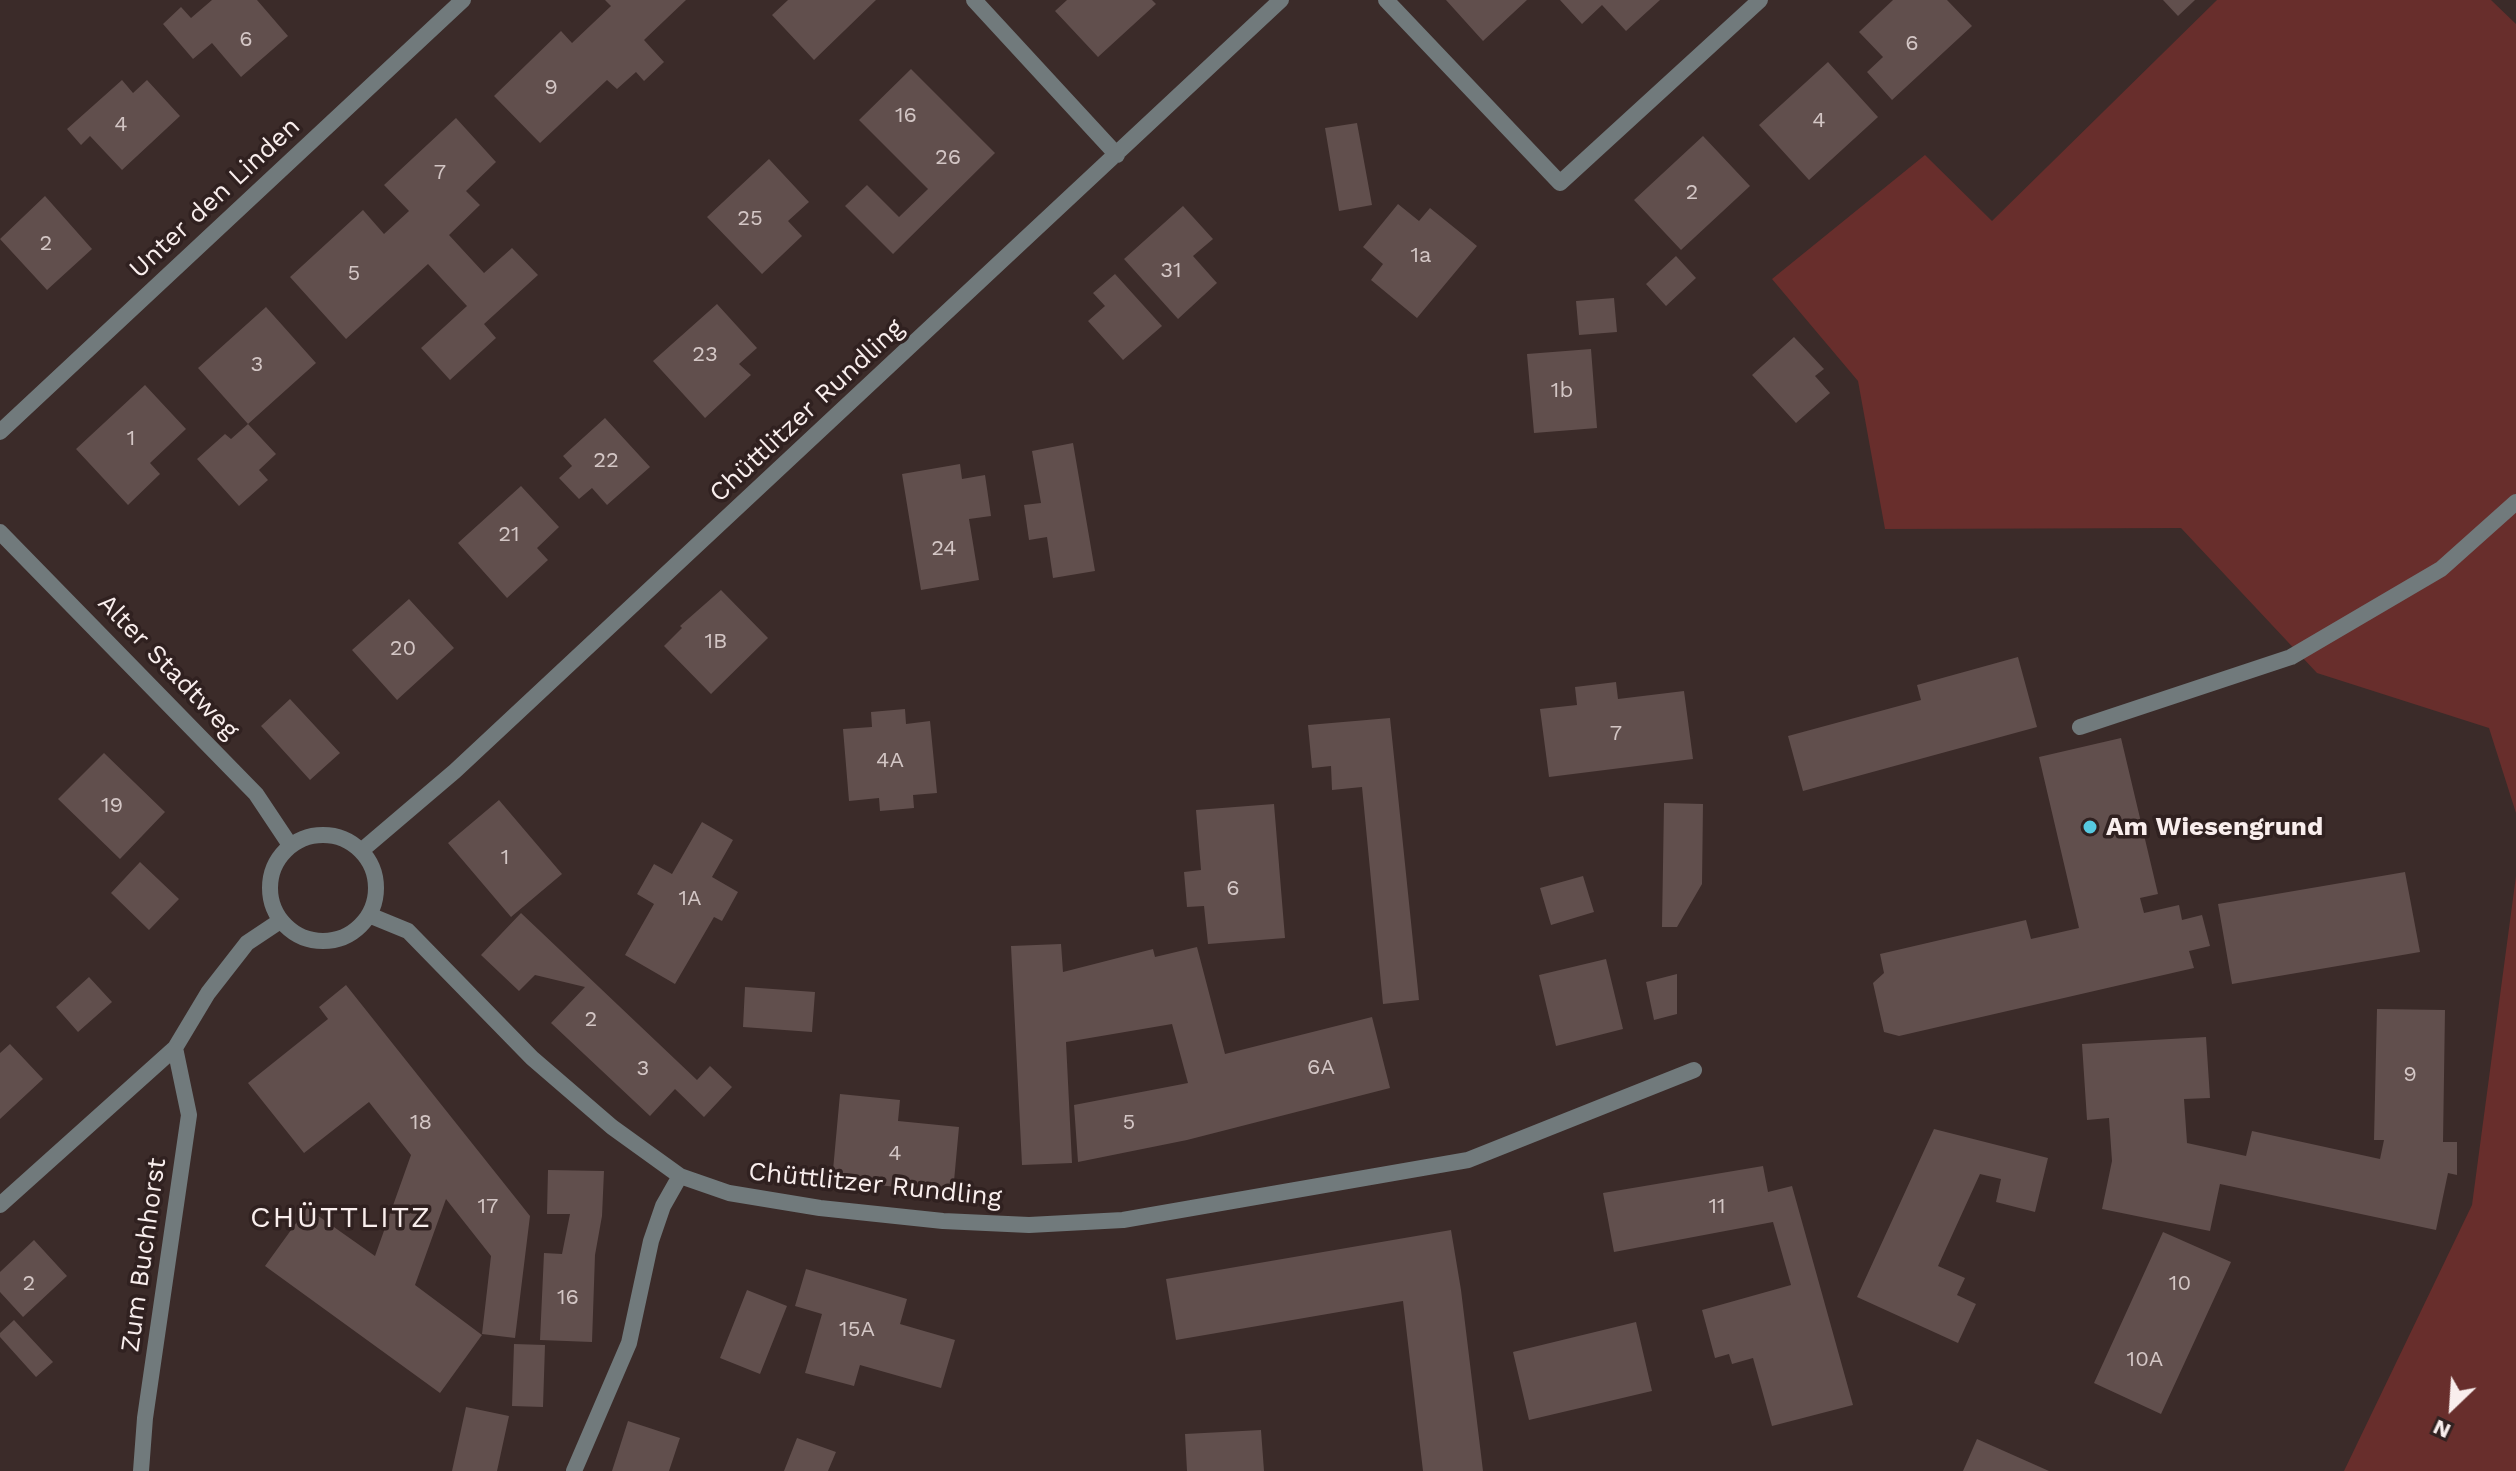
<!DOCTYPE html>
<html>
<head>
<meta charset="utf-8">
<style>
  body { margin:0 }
  #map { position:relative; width:2516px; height:1471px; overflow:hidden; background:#3b2b29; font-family:"Work Sans",sans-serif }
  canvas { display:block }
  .north { position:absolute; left:2412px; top:1367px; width:80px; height:80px; -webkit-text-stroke:6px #302120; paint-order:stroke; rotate:205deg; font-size:22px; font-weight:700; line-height:32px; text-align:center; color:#f9eeed }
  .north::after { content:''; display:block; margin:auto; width:28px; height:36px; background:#f9eeed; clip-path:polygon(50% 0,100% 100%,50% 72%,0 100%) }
</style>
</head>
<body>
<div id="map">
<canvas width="2516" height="1471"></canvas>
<div class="north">N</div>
</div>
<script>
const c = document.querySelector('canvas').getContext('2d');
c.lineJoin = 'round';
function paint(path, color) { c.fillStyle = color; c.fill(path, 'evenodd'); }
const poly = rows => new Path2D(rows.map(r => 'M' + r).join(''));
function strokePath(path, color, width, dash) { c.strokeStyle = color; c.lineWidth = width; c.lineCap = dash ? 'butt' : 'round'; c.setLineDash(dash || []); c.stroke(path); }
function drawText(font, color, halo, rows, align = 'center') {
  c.font = font + ' "Work Sans",sans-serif'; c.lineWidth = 7; c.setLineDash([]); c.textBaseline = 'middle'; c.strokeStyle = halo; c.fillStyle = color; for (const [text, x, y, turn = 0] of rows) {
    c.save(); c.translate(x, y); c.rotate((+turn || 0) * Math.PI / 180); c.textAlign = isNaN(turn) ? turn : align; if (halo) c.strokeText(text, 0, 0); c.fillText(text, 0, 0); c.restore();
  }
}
paint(poly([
  [2217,0,2491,0,2516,24,2516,813,2489,728,2317,673,2181,528,1885,529,1858,381,1772,279,1925,155,1992,221],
  [2516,876,2516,1471,2344,1471,2472,1205]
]), '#682e2c');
paint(poly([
  [212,0,257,0,288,36,241,77,212,43,193,59,163,24,181,7,191,18],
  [605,0,686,0,644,40,664,62,644,81,636,72,617,89,607,80,540,143,494,96,561,31,572,43,611,6],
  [788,0,876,0,814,60,772,15],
  [1067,0,1152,0,1156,4,1098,57,1055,11],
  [1446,0,1527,0,1483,41],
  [1560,0,1660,0,1626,31,1602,5,1582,24],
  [1893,0,1947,0,1972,26,1892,100,1867,72,1883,57,1859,32],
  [2163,0,2195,0,2178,16],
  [1828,62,1878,117,1809,180,1759,125],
  [911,69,995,153,893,254,845,206,867,185,899,217,928,189,859,120],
  [122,80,133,93,147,80,180,116,122,170,90,136,81,145,67,129],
  [456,118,496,162,466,191,480,205,449,235,484,273,512,248,538,275,484,324,496,338,450,380,421,348,467,306,428,264,346,339,290,277,363,210,384,234,409,211,384,185],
  [1357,123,1372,205,1339,211,1325,128],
  [1703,136,1750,186,1681,250,1634,200],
  [769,159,809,202,788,221,802,236,762,274,707,217],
  [45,196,92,249,47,290,0,239],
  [1398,204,1419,221,1430,208,1477,246,1417,318,1371,280,1383,264,1363,247],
  [1183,206,1213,239,1193,256,1217,283,1178,319,1124,259],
  [1676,256,1696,278,1666,306,1646,284],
  [1115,274,1162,326,1123,360,1088,321,1105,306,1093,293],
  [1614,298,1617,332,1579,335,1576,301],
  [717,304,757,348,739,364,751,375,705,418,653,361],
  [266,307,316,363,248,424,198,368],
  [1794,337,1824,369,1815,376,1830,393,1796,423,1752,375],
  [1591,349,1597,428,1534,433,1527,354],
  [145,385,186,429,150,463,160,474,128,505,76,449],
  [605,418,650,467,607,505,592,488,579,499,559,478,572,466,563,456],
  [248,424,276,454,259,470,268,480,239,506,197,459,225,434,231,439],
  [1073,443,1095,571,1053,578,1047,537,1029,540,1024,505,1041,503,1032,451],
  [960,464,962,479,985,475,991,516,969,519,979,580,921,590,902,474],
  [521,486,559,527,537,548,548,560,507,598,458,543],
  [721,590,768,638,711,694,664,646,682,628,680,626],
  [409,599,454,648,397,700,352,650],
  [2018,657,2037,727,1803,791,1788,736,1921,700,1917,685],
  [1616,682,1618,699,1684,691,1693,759,1549,777,1540,709,1577,705,1575,687],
  [290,699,340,753,310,780,261,726],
  [905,709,906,724,930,721,937,793,913,795,914,808,880,811,879,798,849,801,843,729,872,727,871,712],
  [1390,718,1419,1000,1383,1004,1362,787,1332,790,1331,766,1312,768,1308,725],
  [2121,738,2158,894,2140,898,2144,913,2179,905,2182,920,2202,915,2210,946,2189,951,2194,968,1899,1036,1884,1032,1873,983,1884,973,1880,954,2026,920,2031,939,2079,928,2039,757],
  [104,753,165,812,120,859,58,799],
  [499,800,562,874,511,917,448,843],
  [1664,803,1703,804,1702,884,1677,927,1662,927],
  [1274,804,1285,938,1208,944,1204,906,1187,907,1184,872,1201,870,1196,810],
  [702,822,733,840,712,877,738,892,722,921,714,917,675,984,625,955,654,904,637,894,654,864,672,874],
  [140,862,179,899,149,930,111,893],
  [2405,872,2420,952,2232,984,2218,904],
  [1583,876,1594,912,1551,925,1540,888],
  [521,913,697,1080,710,1066,732,1087,704,1117,675,1089,650,1116,551,1023,585,987,535,975,519,991,481,955],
  [1061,944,1063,972,1153,949,1155,957,1197,947,1225,1054,1372,1017,1390,1088,1187,1140,1078,1162,1074,1105,1188,1083,1172,1024,1066,1042,1072,1163,1022,1165,1011,946],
  [1606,959,1623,1029,1556,1046,1539,975],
  [1677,974,1677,1014,1654,1020,1646,982],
  [89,977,112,1002,78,1032,56,1007],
  [346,985,530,1216,515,1338,482,1334,491,1256,446,1199,415,1285,482,1335,440,1393,265,1266,307,1208,375,1256,411,1155,369,1102,304,1153,248,1083,328,1019,319,1007],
  [745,987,815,992,812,1032,743,1027],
  [2377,1009,2445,1010,2443,1142,2457,1142,2457,1175,2448,1173,2436,1230,2220,1184,2210,1231,2102,1209,2112,1161,2109,1118,2087,1120,2082,1044,2206,1037,2210,1098,2184,1099,2187,1143,2246,1156,2252,1131,2380,1159,2384,1140,2374,1140],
  [10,1044,43,1079,0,1119,0,1053],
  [840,1094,900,1100,898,1121,959,1127,953,1192,832,1181],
  [1934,1129,2048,1158,2035,1212,1996,1202,2001,1179,1980,1174,1938,1266,1965,1278,1957,1295,1976,1304,1958,1343,1857,1297],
  [1763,1166,1768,1192,1792,1186,1853,1405,1772,1426,1753,1358,1732,1364,1729,1354,1715,1358,1702,1310,1791,1285,1773,1222,1614,1252,1603,1193],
  [548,1170,604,1171,602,1216,595,1255,592,1342,540,1340,544,1253,562,1254,570,1214,547,1214],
  [1451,1230,1461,1290,1483,1471,1423,1471,1403,1301,1176,1340,1166,1279],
  [2163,1232,2231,1262,2161,1414,2094,1383],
  [34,1240,67,1276,23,1317,0,1292,0,1272],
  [806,1269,907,1299,900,1324,955,1340,941,1388,860,1365,854,1386,805,1373,822,1314,795,1306],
  [747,1290,787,1306,760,1374,720,1358],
  [14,1320,53,1362,36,1377,0,1337,0,1333],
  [1636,1322,1652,1391,1529,1420,1513,1352],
  [514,1344,545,1345,543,1407,512,1406],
  [466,1407,509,1416,497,1471,452,1471],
  [628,1421,680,1438,669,1471,612,1471],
  [1261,1430,1264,1471,1187,1471,1185,1434],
  [797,1438,836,1452,828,1471,784,1471],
  [1977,1439,2049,1471,1963,1471]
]), '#614f4d');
strokePath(poly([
  [2080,727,2291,657,2441,569,2516,502]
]), '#717a7c', 16);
strokePath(poly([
  [974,0,1117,155],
  [1386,0,1560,183,1760,0],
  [0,432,463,0],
  [0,532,256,794,290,845],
  '270 888a53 53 0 1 1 106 0a53 53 0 1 1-106 0Z',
  [361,851,455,771,1281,0],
  [369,915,408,931,532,1058,612,1127,680,1176,729,1193,820,1208,943,1221,1029,1225,1123,1220,1468,1160,1694,1070],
  [0,1205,175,1048,208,993,247,943,280,921],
  [141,1471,145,1418,189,1115,175,1048],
  [574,1471,629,1343,651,1241,663,1206,680,1176]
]), '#717a7c', 16);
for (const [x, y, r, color] of [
  [2090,827,8,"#56c9e0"]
]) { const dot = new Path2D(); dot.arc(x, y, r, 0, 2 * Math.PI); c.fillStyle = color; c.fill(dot); strokePath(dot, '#302120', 3); }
drawText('22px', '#d3c6c5', null, [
  ["6",246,40],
  ["6",1912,44],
  ["9",551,88],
  ["16",906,116],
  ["4",1819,121],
  ["4",121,125],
  ["26",948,158],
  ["7",440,173],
  ["2",1692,193],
  ["25",750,219],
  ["2",46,244],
  ["1a",1421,256],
  ["31",1171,271],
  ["5",354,274],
  ["23",705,355],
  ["3",257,365],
  ["1b",1562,391],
  ["1",131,439],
  ["22",606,461],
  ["21",509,535],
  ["24",944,549],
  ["1B",716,642],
  ["20",403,649],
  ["7",1616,734],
  ["4A",890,761],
  ["19",112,806],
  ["1",505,858],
  ["6",1233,889],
  ["1A",690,899],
  ["2",591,1020],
  ["6A",1321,1068],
  ["3",643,1069],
  ["9",2410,1075],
  ["18",421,1123],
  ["5",1129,1123],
  ["4",895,1154],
  ["17",488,1207],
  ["11",1717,1207],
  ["2",29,1284],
  ["10",2180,1284],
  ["16",568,1298],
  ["15A",857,1330],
  ["10A",2145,1360]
]);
drawText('26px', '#f9eeed', '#302120', [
  ["Unter den Linden",215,198,-43],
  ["Chüttlitzer Rundling",807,411,-43],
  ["Alter Stadtweg",168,667,46],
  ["Chüttlitzer Rundling",875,1185,6],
  ["Zum Buchhorst",144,1255,-82]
]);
drawText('bold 26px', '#f9eeed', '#302120', [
  ["Am Wiesengrund",2106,827]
], 'left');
c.letterSpacing = '2px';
drawText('30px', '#f9eeed', '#302120', [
  ["CHÜTTLITZ",341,1218]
]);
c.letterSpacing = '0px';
</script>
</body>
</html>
